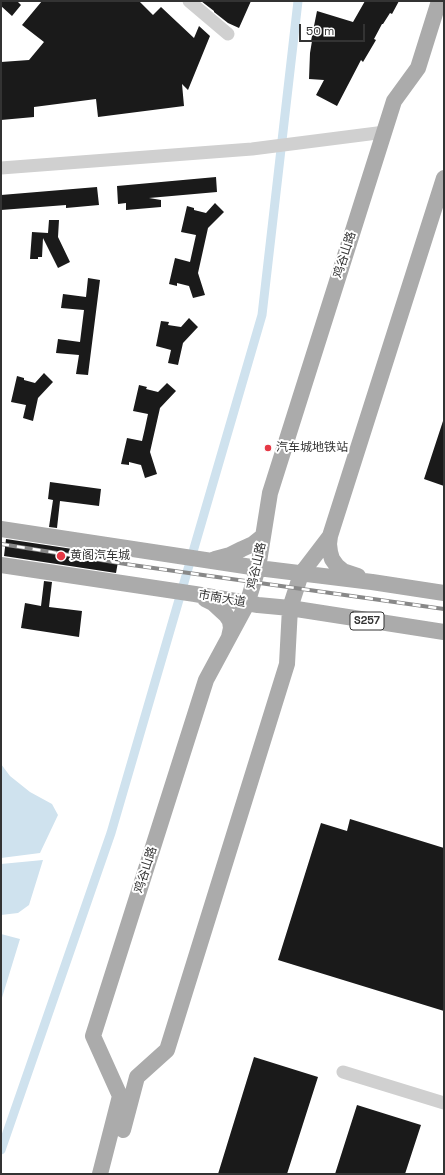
<!DOCTYPE html>
<html>
<head>
<meta charset="utf-8">
<style>
  body { margin:0 }
  #map { position:relative; width:445px; height:1175px; overflow:hidden; background:#fff; font-family:"Space Grotesk",sans-serif }
  canvas { display:block }
  .frame { position:absolute; inset:0; border:2px solid #333; pointer-events:none }
  .scale { position:absolute; left:299px; top:24px; width:66px; height:18px; box-sizing:border-box; border:2px solid #333; border-top:0; padding-left:5px; font-size:12px; line-height:14px; white-space:nowrap; color:#333; -webkit-text-stroke:3px #fff; paint-order:stroke }
</style>
</head>
<body>
<div id="map">
<canvas width="445" height="1175"></canvas>
<div class="frame"></div>
<div class="scale">50 m</div>
</div>
<script>
const c = document.querySelector('canvas').getContext('2d');
c.lineJoin = 'round';
function paint(path, color) { c.fillStyle = color; c.fill(path, 'evenodd'); }
const poly = rows => new Path2D(rows.map(r => 'M' + r).join(''));
function strokePath(path, color, width, dash) { c.strokeStyle = color; c.lineWidth = width; c.lineCap = dash ? 'butt' : 'round'; c.setLineDash(dash || []); c.stroke(path); }
function drawText(font, color, halo, rows, align = 'center') {
  c.font = font + ' "Space Grotesk","Noto Sans SC",sans-serif'; c.lineWidth = 4; c.setLineDash([]); c.textBaseline = 'middle'; c.strokeStyle = halo; c.fillStyle = color; for (const [text, x, y, turn = 0] of rows) {
    c.save(); c.translate(x, y); c.rotate((+turn || 0) * Math.PI / 180); c.textAlign = isNaN(turn) ? turn : align; if (halo) c.strokeText(text, 0, 0); c.fillText(text, 0, 0); c.restore();
  }
}
paint(poly([
  [1,764,10,776,30,792,52,804,58,815,40,853,1,858],
  [43,860,29,905,18,913,1,915,1,864],
  [1,934,20,939,1,1001]
]), '#cfe2ee');
strokePath(poly([
  [1,1150,111,833,262,315,298,1]
]), '#cfe2ee', 9);
paint(poly([
  [1,1,17,1,21,5,12,16,1,6],
  [42,1,139,1,153,15,161,7,194,38,199,26,210,36,188,90,182,84,184,106,98,117,96,99,34,107,34,117,1,120,1,62,29,60,44,42,22,25],
  [201,1,251,1,239,28,228,23,214,12,214,11],
  [365,1,399,1,392,14,390,13,383,24,382,24,374,39,376,40,363,62,361,60,337,106,316,95,324,80,309,79,310,53,312,41,311,41,317,11,353,22],
  [216,177,217,192,149,198,161,200,161,207,126,210,126,203,118,204,117,186],
  [97,187,99,205,66,208,66,205,1,210,1,195],
  [215,203,224,212,208,228,198,273,205,295,193,298,189,286,177,283,177,286,169,284,175,258,190,262,196,235,181,232,187,206,194,208,194,210,206,213],
  [49,220,59,220,58,237,70,262,58,268,43,238,42,257,38,257,38,259,30,259,32,232,48,233],
  [88,278,100,280,88,375,76,374,79,355,56,353,58,339,80,342,84,310,61,308,63,294,86,297],
  [189,318,198,327,183,343,178,365,168,363,171,350,156,346,161,321,169,322,168,325,181,327],
  [44,373,53,382,38,398,33,421,23,418,26,405,11,402,17,376,24,378,24,380,35,383],
  [167,383,176,391,160,408,150,452,157,474,145,478,141,465,129,462,129,465,121,464,127,438,142,441,145,428,148,414,133,411,139,385,147,387,146,389,158,392],
  [443,421,444,421,444,486,424,479],
  [50,482,101,489,99,506,60,501,57,528,49,527,53,500,48,499],
  [6,539,119,556,116,573,4,556],
  [44,581,52,582,49,607,82,611,79,637,21,628,25,603,41,606],
  [350,819,444,848,444,1011,278,960,321,823,347,831],
  [254,1057,318,1077,287,1174,218,1174],
  [357,1105,421,1125,405,1174,335,1174]
]), '#1a1a1a');
strokePath(poly([
  [189,1,228,34],
  [1,168,252,149,385,132],
  [343,1072,444,1103]
]), '#d0d0d0', 13);
strokePath(poly([
  [1,529,258,568,372,582,444,593],
  [330,536,329,544,330,552,332,559,337,566,343,571,358,576],
  [215,559,230,555,242,549,253,544,263,536],
  [1,565,195,594,258,605,290,608,444,632],
  [205,599,213,603,226,615,230,621,231,628,229,637],
  [123,1130,137,1077,167,1050,287,664,290,608,301,574,330,536,444,178],
  [100,1174,120,1096,93,1036,206,680,247,604,258,568,270,493,394,101,418,68,439,1]
]), '#ababab', 16);
const rail = poly([
  [1,544,132,565,444,609]
]);
strokePath(rail, '#888', 4);
strokePath(rail, '#fff', 2.5, [8]);
for (const [x, y, r, color] of [
  [268,448,4,"#e63946"],
  [61,556,5,"#e63946"]
]) { const dot = new Path2D(); dot.arc(x, y, r, 0, 2 * Math.PI); c.fillStyle = color; c.fill(dot); strokePath(dot, '#fff', 1.5); }
for (const [x, y, w] of [
  [367,621,34]
]) { const box = new Path2D(); box.roundRect(x - w / 2, y - 9, w, 18, 3); c.fillStyle = '#fff'; c.fill(box); strokePath(box, '#333', 1); }
drawText('bold 11px', '#333', null, [
  ["S257",367,621]
]);
drawText('12px', '#333', '#fff', [
  ["鸡谷山路",345,255,-72],
  ["鸡谷山路",257,566,-77],
  ["市南大道",222,599,10],
  ["鸡谷山路",146,870,-72]
]);
drawText('12px', '#333', '#fff', [
  ["汽车城地铁站",276,448],
  ["黄阁汽车城",70,556]
], 'left');
</script>
</body>
</html>
